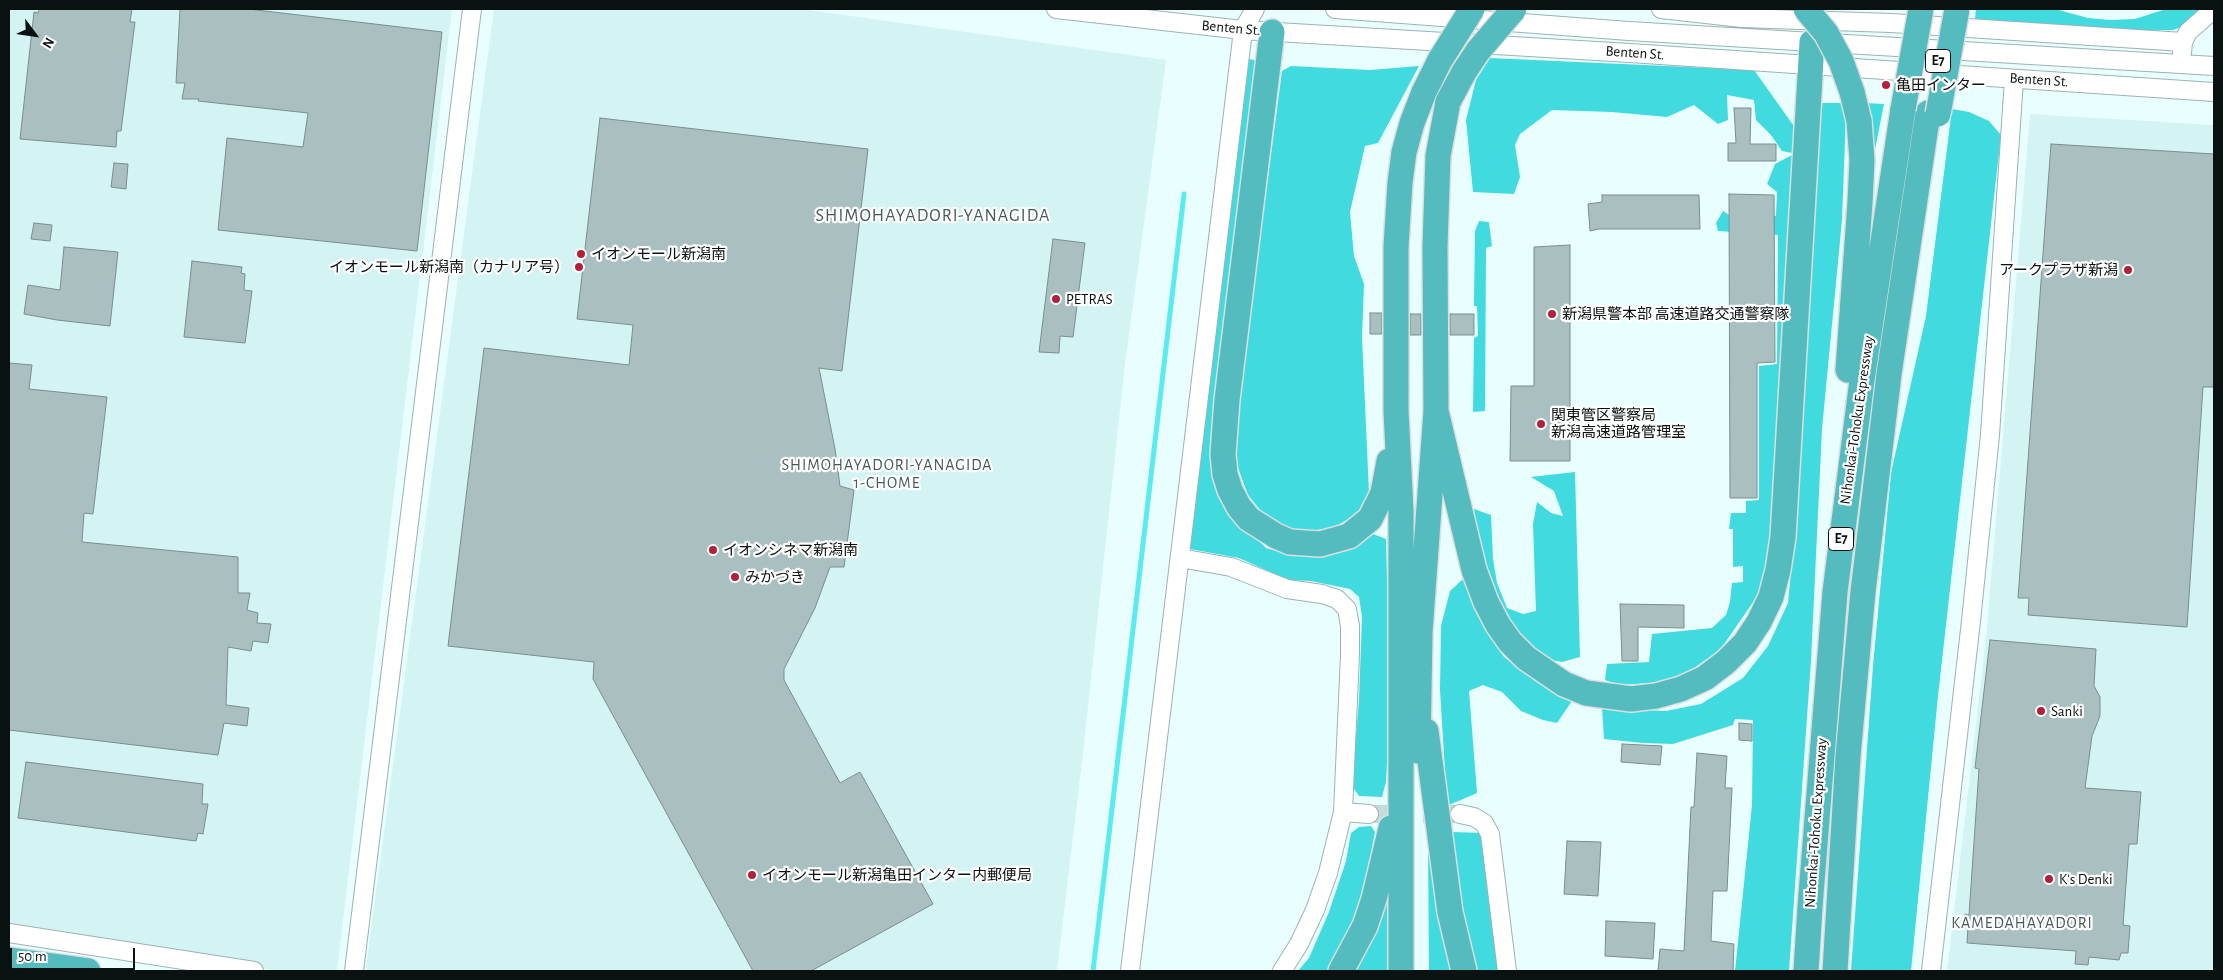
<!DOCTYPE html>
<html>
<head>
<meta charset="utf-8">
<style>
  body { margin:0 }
  #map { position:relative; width:2223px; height:980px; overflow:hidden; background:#e8feff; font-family:"Alegreya Sans",sans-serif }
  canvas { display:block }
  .frame { position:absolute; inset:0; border:10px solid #091111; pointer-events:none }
  .north { position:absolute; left:10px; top:10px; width:50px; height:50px; -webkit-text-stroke:4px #fff; paint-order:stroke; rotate:121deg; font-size:14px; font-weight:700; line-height:20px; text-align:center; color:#091111 }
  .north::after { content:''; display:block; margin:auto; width:18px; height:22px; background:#091111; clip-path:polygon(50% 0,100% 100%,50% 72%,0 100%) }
  .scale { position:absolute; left:10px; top:948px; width:125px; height:22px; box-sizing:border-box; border:2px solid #091111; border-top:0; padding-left:6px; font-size:15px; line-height:18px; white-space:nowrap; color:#091111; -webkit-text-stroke:4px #fff; paint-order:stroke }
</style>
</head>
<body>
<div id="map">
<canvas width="2223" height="980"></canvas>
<div class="frame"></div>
<div class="north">N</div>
<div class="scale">50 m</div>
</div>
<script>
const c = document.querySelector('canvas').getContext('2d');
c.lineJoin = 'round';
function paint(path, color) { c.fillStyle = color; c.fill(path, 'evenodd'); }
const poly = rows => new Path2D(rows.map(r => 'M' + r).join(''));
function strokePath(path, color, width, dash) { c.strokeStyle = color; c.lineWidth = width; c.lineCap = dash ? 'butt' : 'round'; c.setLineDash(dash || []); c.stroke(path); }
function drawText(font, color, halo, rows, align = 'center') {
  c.font = font + ' "Alegreya Sans","Noto Sans JP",sans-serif'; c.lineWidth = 4.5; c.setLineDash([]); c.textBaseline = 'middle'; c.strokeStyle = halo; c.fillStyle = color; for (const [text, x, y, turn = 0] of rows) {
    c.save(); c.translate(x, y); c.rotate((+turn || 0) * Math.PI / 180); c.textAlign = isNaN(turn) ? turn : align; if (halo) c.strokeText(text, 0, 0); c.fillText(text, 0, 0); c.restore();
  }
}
paint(poly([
  [9,9,452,9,337,971,278,971,9,929],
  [494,9,801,9,1166,60,1125,364,1084,744,1057,971,369,971,366,967],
  [2030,114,2214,125,2214,971,1947,971,1986,639]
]), '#d4f4f4');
paint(poly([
  [1976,9,2055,9,2088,18,2110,20,2135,19,2166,9,2207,9,2192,23,2173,30,2119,31,1975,19],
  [1490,58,1754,70,1796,129,1802,144,1792,153,1782,151,1771,135,1756,120,1754,100,1727,95,1728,120,1718,124,1694,105,1667,117,1612,112,1552,110,1520,134,1515,145,1520,177,1514,194,1473,192,1466,120,1476,80],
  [1249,59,1259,61,1212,453,1247,529,1266,548,1293,556,1324,555,1353,549,1373,534,1386,539,1390,703,1386,782,1382,797,1359,796,1352,786,1359,700,1362,617,1359,597,1350,589,1311,581,1288,580,1239,558,1190,549],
  [1291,66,1370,70,1419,66,1378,143,1365,146,1350,212,1354,256,1364,284,1362,337,1369,493,1358,513,1335,527,1305,532,1283,526,1265,516,1248,495,1237,465,1235,425,1282,71],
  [1818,103,1841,103,1846,114,1842,220,1822,429,1811,661,1789,971,1735,971,1752,805,1753,720,1735,719,1733,725,1673,744,1643,743,1604,739,1602,708,1666,711,1701,704,1743,678,1768,646,1788,603,1792,562,1789,551],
  [1865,103,1884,104,1869,180],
  [1952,109,1969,112,1989,121,2001,135,1938,696,1911,971,1851,971,1873,666,1891,473,1926,316],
  [1794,154,1776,492,1767,563,1758,595,1720,650,1681,677,1651,683,1619,685,1605,680,1607,664,1649,662,1652,634,1712,628,1726,615,1730,602,1732,583,1743,582,1743,566,1733,567,1733,529,1729,529,1731,513,1746,513,1746,501,1759,500,1759,366,1777,364,1778,235,1718,231,1716,223,1723,211,1731,216,1776,216,1777,192,1767,184,1775,164],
  [1479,221,1489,222,1492,246,1486,248,1485,411,1473,412,1474,338,1478,336,1477,306,1474,306,1475,231],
  [1575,472,1580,657,1562,662,1544,659,1521,637,1508,618,1490,586,1477,543,1474,509,1491,515,1493,559,1497,583,1507,608,1523,614,1536,611,1533,524,1537,502,1551,513,1563,516,1554,491,1531,477],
  [1463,579,1479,617,1504,657,1538,683,1572,701,1557,723,1543,720,1521,711,1502,692,1483,685,1469,691,1477,793,1449,805,1446,787,1440,690,1441,626,1450,591],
  [1371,826,1375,832,1363,896,1334,963,1329,971,1298,971,1309,958,1329,912,1346,861,1351,833,1359,827],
  [1452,832,1484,833,1501,971,1473,971,1464,927],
  [1428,845,1434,847,1455,971,1429,971],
  [1379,903,1389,905,1388,971,1350,971]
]), '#41dbdf');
strokePath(poly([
  [1093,971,1184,194]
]), '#58ecf0', 5);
const building = poly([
  [39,9,132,9,130,22,135,22,121,131,117,131,116,147,20,139,34,12,38,13,39,9],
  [180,9,248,9,442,32,417,251,218,230,227,138,303,147,308,113,198,101,199,99,182,99,185,83,176,83,180,9],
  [1734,108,1751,108,1750,144,1776,144,1776,161,1728,161,1728,143,1736,143,1734,108],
  [600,118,868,149,842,371,819,368,835,449,840,486,854,490,844,567,830,567,815,608,784,669,784,680,840,783,860,772,933,904,811,971,753,971,593,679,594,662,448,646,484,348,629,365,633,325,577,319,600,118],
  [2051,144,2214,154,2214,387,2203,387,2187,627,2028,615,2029,598,2018,598,2051,144],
  [114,163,128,164,126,189,111,187,114,163],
  [1729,194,1774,195,1775,362,1757,363,1757,498,1730,498,1729,194],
  [1602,195,1699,195,1700,229,1599,229,1590,231,1588,204,1602,202,1602,195],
  [34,223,52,225,50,241,31,239,34,223],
  [1053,239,1085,243,1073,337,1060,336,1059,353,1039,352,1053,239],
  [1570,245,1570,461,1510,461,1511,386,1534,386,1534,247,1570,245],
  [64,247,118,252,110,326,57,320,24,314,28,285,60,290,64,247],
  [192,261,242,267,241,273,245,274,244,290,252,291,245,343,184,337,192,261],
  [1370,313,1382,313,1382,334,1370,334,1370,313],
  [1410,314,1421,314,1421,335,1410,335,1410,314],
  [1450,314,1474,314,1474,335,1450,335,1450,314],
  [9,363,32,365,29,389,107,397,93,514,84,513,82,542,238,557,238,593,250,593,247,610,258,613,257,623,271,624,268,643,253,641,251,651,228,647,226,705,249,708,247,726,224,723,218,755,9,730,9,363],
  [1620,604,1684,605,1684,628,1638,627,1638,661,1622,661,1620,604],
  [1990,640,2096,649,2094,686,2100,697,2100,716,2092,736,2085,788,2141,792,2137,844,2129,844,2123,925,2130,926,2128,953,2121,953,2119,960,2089,957,2088,965,2075,964,2076,951,1967,943,1968,927,1963,927,1965,914,1969,915,1979,769,1975,768,1990,640],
  [1739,723,1752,724,1752,741,1739,740,1739,723],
  [1622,744,1662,746,1660,765,1621,762,1622,744],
  [1697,753,1727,756,1725,788,1732,788,1727,891,1713,891,1711,941,1734,944,1733,971,1658,971,1660,949,1684,951,1691,807,1694,807,1697,753],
  [26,762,203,784,202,804,208,804,203,834,198,833,196,841,18,818,26,762],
  [1567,841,1601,842,1598,896,1564,894,1567,841],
  [1606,921,1655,923,1653,959,1605,956,1606,921]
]);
paint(building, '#aabfbf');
strokePath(building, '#7a8e8e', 1);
strokePath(poly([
  [1369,814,1460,814]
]), '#c7dadb', 18, [18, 9]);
const minor = poly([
  [1056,9,1243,30,1630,53,2214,92],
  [1335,9,1629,31,2214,66],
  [1661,9,1742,18,1891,23,2183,42],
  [2182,53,2183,42,2188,32,2214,9],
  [1180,558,1231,567,1287,589,1322,594,1337,599,1347,609,1350,626,1350,655,1343,812,1328,873,1315,910,1299,944,1282,971],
  [1343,812,1369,814],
  [1460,814,1474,817,1484,823,1490,834,1507,971],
  [9,933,254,971],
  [354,971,472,9],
  [1130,971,1243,30,1255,9],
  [1931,971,1971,621,1990,435,2014,79]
]);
const highway = poly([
  [1272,32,1227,400,1223,454,1225,474,1230,490,1239,507,1249,519,1276,536,1290,542,1320,544,1349,536,1370,519,1383,493,1389,461],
  [1848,370,1860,202,1862,160,1859,121],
  [1436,411,1474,570,1486,602,1498,625,1510,642,1526,658,1564,684,1586,693,1631,699,1656,696,1681,689,1705,678,1726,662,1745,643,1759,622,1771,597,1778,570,1783,537,1812,42],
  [1426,731,1450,912,1464,971],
  [1418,751,1420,632,1436,411,1435,247,1438,156,1448,102],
  [9,960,88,971],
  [1341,971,1365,926,1374,899,1391,828],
  [1401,971,1401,511,1396,411,1396,247,1400,183,1404,152,1412,123,1424,92],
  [1806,971,1810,907,1835,592,1862,380,1903,109],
  [1835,971,1848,756,1863,592,1889,374,1928,113]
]);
strokePath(minor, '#9db2b2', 20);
strokePath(highway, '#dddede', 28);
strokePath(minor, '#fff', 18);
strokePath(highway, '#54bbbe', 25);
const highwayBridge = poly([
  [1806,9,1826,33,1841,61,1852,92,1859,121],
  [1424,92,1440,60,1472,9],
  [1448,102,1464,72,1478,51,1514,9],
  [1903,109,1921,9],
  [1938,114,1957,9]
]);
strokePath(highwayBridge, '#dddede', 28, []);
strokePath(highwayBridge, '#54bbbe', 25);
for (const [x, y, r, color] of [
  [1886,85,5,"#b3203b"],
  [581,254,5,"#b3203b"],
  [579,267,5,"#b3203b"],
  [2128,270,5,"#b3203b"],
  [1056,299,5,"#b3203b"],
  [1552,314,5,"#b3203b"],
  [1541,424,5,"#b3203b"],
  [713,550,5,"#b3203b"],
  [735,577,5,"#b3203b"],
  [2041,711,5,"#b3203b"],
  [752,875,5,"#b3203b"],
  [2049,879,5,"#b3203b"]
]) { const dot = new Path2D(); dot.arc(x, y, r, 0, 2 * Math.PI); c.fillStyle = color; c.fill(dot); strokePath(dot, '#fff', 2); }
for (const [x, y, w] of [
  [1938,61,25],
  [1841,539,25]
]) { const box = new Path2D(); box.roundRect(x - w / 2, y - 11.5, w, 23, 4); c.fillStyle = '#fff'; c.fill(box); strokePath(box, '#091111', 1); }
drawText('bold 14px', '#091111', null, [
  ["E7",1938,61],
  ["E7",1841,539]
]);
drawText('15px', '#091111', '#fff', [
  ["Benten St.",1231,28,5],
  ["Benten St.",1635,53,4],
  ["Benten St.",2039,80,4],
  ["Nihonkai-Tohoku Expressway",1857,420,-82],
  ["Nihonkai-Tohoku Expressway",1816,823,-86]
]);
drawText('15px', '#091111', '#fff', [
  ["亀田インター",1896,85],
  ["イオンモール新潟南",591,254],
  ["イオンモール新潟南（カナリア号）",569,267,"right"],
  ["アークプラザ新潟",2118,270,"right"],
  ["PETRAS",1066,299],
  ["新潟県警本部 高速道路交通警察隊",1562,314],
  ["関東管区警察局",1551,415],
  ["新潟高速道路管理室",1551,432],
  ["イオンシネマ新潟南",723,550],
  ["みかづき",745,577],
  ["Sanki",2051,711],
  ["イオンモール新潟亀田インター内郵便局",762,875],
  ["K's Denki",2059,879]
], 'left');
c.letterSpacing = '1px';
drawText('16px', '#475a5a', '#fff', [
  ["SHIMOHAYADORI-YANAGIDA",887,465],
  ["1-CHOME",887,483],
  ["KAMEDAHAYADORI",2022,923]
]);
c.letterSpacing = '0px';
c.letterSpacing = '1px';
drawText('18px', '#475a5a', '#fff', [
  ["SHIMOHAYADORI-YANAGIDA",933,216]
]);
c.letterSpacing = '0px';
</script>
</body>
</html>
